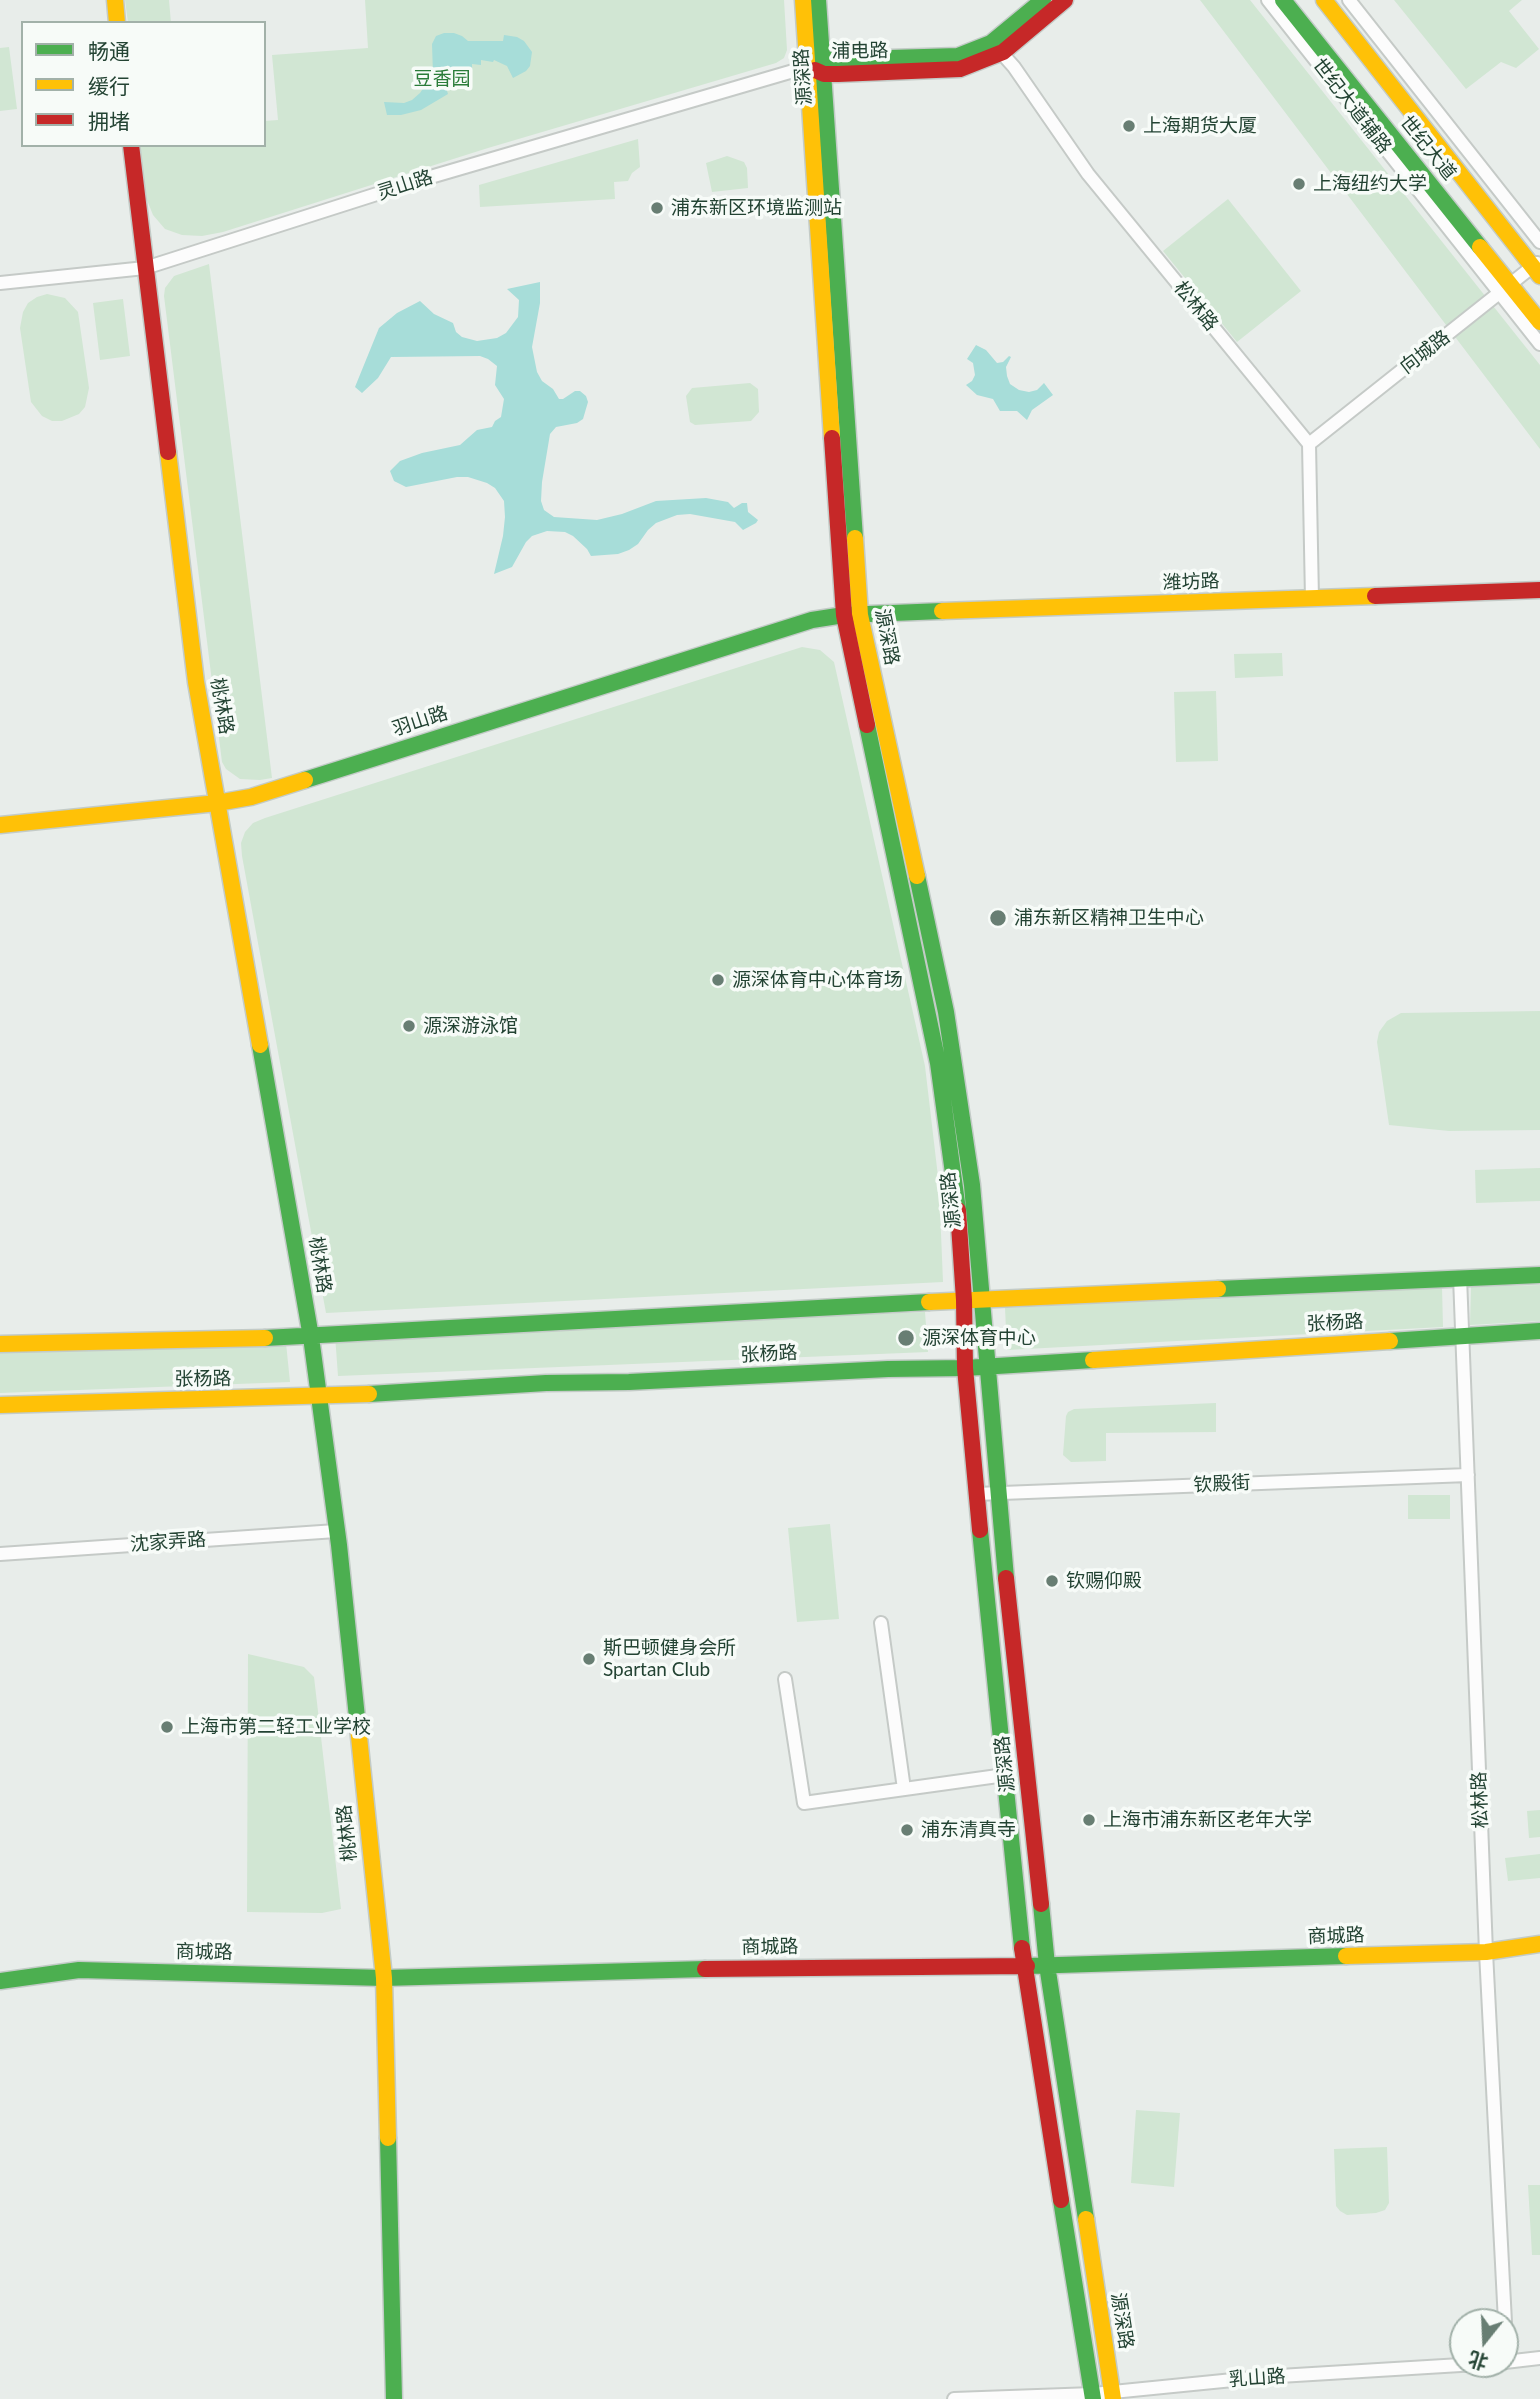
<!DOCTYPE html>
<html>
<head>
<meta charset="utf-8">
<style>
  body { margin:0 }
  #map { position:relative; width:1540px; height:2399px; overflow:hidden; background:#e8edea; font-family:Lato,"Noto Sans SC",sans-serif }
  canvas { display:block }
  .legend { position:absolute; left:21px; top:21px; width:245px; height:126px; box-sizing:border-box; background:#f7fbf8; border:2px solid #a2b1a9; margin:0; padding:9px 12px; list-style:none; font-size:21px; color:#234333 }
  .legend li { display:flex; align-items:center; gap:14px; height:35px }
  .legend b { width:35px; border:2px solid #a2b1a9 }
  .north { position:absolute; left:1449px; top:2308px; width:70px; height:70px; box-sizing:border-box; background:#f7fbf8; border:2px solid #a2b1a9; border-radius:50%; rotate:198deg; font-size:19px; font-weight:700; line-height:28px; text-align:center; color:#234333 }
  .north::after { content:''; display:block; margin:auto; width:24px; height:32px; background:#687e73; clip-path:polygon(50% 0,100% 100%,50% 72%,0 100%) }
</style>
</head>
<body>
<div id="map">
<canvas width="1540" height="2399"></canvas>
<ul class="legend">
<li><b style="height:9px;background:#4caf50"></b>畅通</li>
<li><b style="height:9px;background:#ffc107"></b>缓行</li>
<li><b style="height:9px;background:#c62828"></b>拥堵</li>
</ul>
<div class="north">北</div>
</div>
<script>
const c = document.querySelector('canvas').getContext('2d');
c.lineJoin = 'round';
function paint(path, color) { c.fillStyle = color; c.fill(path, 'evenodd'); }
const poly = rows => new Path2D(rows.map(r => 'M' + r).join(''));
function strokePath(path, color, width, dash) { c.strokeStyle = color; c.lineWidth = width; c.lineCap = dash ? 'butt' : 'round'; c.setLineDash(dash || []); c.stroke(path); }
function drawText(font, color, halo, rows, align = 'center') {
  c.font = font + ' Lato,"Noto Sans SC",sans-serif'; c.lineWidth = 7; c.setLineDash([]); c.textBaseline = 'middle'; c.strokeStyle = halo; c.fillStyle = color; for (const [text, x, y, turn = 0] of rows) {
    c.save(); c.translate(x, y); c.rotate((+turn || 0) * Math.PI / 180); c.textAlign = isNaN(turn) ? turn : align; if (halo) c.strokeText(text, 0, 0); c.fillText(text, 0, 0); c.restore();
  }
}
paint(poly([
  [125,0,169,0,171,23,128,23],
  [365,0,784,0,787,50,784,58,776,63,488,148,223,232,202,236,182,235,165,229,153,215,147,200,139,145,264,145,264,121,278,120,272,55,368,48],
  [1200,0,1250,0,1540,365,1540,449],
  [1394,0,1522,0,1509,11,1539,49,1516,68,1501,62,1466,89],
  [9,47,17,109,0,111,0,48],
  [638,139,640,167,632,173,628,181,614,182,615,199,480,207,479,185],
  [727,156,744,162,747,168,748,188,712,192,706,163],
  [1228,199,1301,291,1237,342,1163,251],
  [209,264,272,778,260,780,240,779,226,769,222,762,164,296,165,288,174,276],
  [47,294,65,298,78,312,89,388,85,407,79,414,62,421,52,421,42,416,31,402,20,328,23,312,28,303,37,297],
  [123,299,130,356,100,360,93,303],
  [750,383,758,389,759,412,751,421,695,425,690,422,686,396,692,388],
  [802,647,820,650,834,662,925,1066,939,1185,943,1282,326,1313,242,856,241,843,245,832,253,823,265,818],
  [1282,653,1283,676,1235,678,1234,654],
  [1216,691,1218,761,1176,762,1174,692],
  [1540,1011,1540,1130,1449,1131,1389,1125,1377,1042,1379,1032,1387,1021,1401,1013],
  [1540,1168,1540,1201,1476,1203,1475,1170],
  [1540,1285,1540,1321,1470,1325,1471,1287],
  [1442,1287,1443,1327,1007,1350,1005,1308],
  [925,1312,928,1352,338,1376,335,1335],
  [286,1343,290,1382,0,1393,0,1353],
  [1216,1403,1216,1432,1106,1433,1106,1461,1071,1462,1063,1455,1066,1416,1068,1412,1074,1409],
  [1408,1495,1450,1495,1450,1519,1408,1519],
  [830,1524,839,1619,797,1622,788,1528],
  [248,1654,304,1667,314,1677,341,1909,322,1913,247,1912],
  [1540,1810,1540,1837,1529,1838,1527,1811],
  [1540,1854,1540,1878,1508,1881,1505,1858],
  [1136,2110,1180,2113,1174,2187,1131,2183],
  [1387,2147,1389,2203,1385,2210,1376,2213,1347,2215,1340,2211,1336,2206,1334,2149],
  [1528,2185,1540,2185,1540,2255,1532,2255]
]), '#d1e6d3');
paint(poly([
  [444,33,454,33,462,36,468,41,503,41,504,35,517,37,524,41,532,52,530,66,526,71,513,78,507,66,494,60,493,62,481,60,481,65,472,64,472,69,443,78,448,94,421,110,401,115,387,115,384,102,404,103,412,100,420,93,433,74,432,44,436,36],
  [540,282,540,303,532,347,537,372,542,381,553,389,559,399,563,399,575,391,580,391,586,396,588,402,583,419,577,423,556,427,550,434,542,482,541,501,544,510,554,517,597,520,622,514,656,501,706,498,728,502,734,508,742,503,747,503,748,512,758,520,756,523,743,530,735,522,690,514,677,515,656,523,648,530,638,544,629,550,618,554,591,556,587,549,573,536,565,532,547,531,532,536,526,542,512,567,494,574,503,536,505,517,504,501,495,488,487,483,468,477,457,477,406,487,394,481,390,471,400,461,422,453,460,445,477,430,492,427,495,421,501,417,504,399,495,385,497,366,488,359,480,356,391,357,378,378,362,393,355,387,379,328,397,313,420,301,434,314,453,323,456,332,462,337,477,341,497,338,506,333,518,317,519,300,507,289],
  [976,345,986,350,997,363,1003,362,1009,356,1011,357,1006,367,1007,376,1010,384,1019,390,1029,392,1037,390,1044,383,1053,395,1032,410,1027,420,1017,411,1000,411,993,399,977,395,966,385,972,381,975,375,973,363,967,359]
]), '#a7ddd9');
const street = poly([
  [1268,0,1540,344],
  [1349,0,1540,242],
  [998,49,1014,67,1088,174,1309,444,1312,599],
  [0,283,145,268,427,178,807,67],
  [1309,444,1537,263],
  [1460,1277,1486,1952,1505,2322],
  [976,1494,1468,1475],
  [0,1554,336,1531],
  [881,1623,904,1789],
  [785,1679,804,1803,1005,1775],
  [1505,2324,1507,2362],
  [1505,2362,1540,2358],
  [954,2399,1093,2394,1263,2377,1477,2364]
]);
const fast = poly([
  [818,0,855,538],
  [1283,0,1480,247],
  [813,64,822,60,958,56,991,43,1043,0],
  [867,725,938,1063,958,1210],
  [305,780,812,620,844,615,942,611],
  [917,876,946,1012,972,1185,1006,1578],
  [260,1045,311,1337,339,1545,358,1727],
  [1218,1289,1540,1275],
  [265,1338,929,1302],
  [1390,1341,1540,1331],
  [369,1394,546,1383,629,1382,888,1369,965,1368,1093,1360],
  [980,1530,1022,1948],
  [1041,1904,1047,1965,1086,2219],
  [1027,1966,1346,1956],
  [0,1981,79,1970,384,1978,705,1969],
  [388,2138,394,2399],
  [1061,2200,1093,2399]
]);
const slow = poly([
  [115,0,117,23],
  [803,0,832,438],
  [1324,0,1540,276],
  [1480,247,1540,322],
  [168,452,196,682,260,1045],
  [855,538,860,615,917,876],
  [942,611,1375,596],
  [0,825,217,803,251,797,305,780],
  [929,1302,1218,1289],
  [0,1344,265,1338],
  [1093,1360,1390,1341],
  [0,1405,369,1394],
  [358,1727,384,1978,388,2138],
  [1346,1956,1486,1952,1540,1944],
  [1086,2219,1113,2399]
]);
const jam = poly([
  [815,70,824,74,838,74,960,69,1003,52,1065,0],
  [131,145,168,452],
  [832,438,844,615,867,725],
  [1375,596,1540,590],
  [958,1210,964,1300,965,1368,980,1530],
  [1006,1578,1041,1904],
  [1022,1948,1061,2200],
  [705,1969,1027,1966]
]);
strokePath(street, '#c5cac7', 16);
strokePath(fast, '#c3cbc7', 19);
strokePath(slow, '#c3cbc7', 19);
strokePath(jam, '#c3cbc7', 19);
strokePath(street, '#fcfcfc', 12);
strokePath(fast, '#4caf50', 16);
strokePath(slow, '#ffc107', 16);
strokePath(jam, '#c62828', 16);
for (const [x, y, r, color] of [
  [1129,126,7,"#687e73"],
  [1299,184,7,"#687e73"],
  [657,208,7,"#687e73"],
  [998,918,9,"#687e73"],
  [718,980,7,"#687e73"],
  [409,1026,7,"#687e73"],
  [906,1338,9,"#687e73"],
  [1052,1581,7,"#687e73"],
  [589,1659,7,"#687e73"],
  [167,1727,7,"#687e73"],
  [1089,1820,7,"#687e73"],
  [907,1830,7,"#687e73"]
]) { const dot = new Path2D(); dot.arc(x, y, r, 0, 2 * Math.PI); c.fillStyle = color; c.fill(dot); strokePath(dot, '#f7fbf8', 2.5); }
drawText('19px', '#234333', '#f7fbf8', [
  ["浦电路",860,51,-1],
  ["源深路",803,77,-94],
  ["世纪大道辅路",1352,106,52],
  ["世纪大道",1428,148,51],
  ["灵山路",405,185,-18],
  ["松林路",1196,306,51],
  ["向城路",1425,352,-38],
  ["潍坊路",1191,582,-2],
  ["源深路",887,637,79],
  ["桃林路",222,706,80],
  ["羽山路",420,721,-18],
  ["源深路",951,1200,-96],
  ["桃林路",320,1265,81],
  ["张杨路",1335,1323,-3],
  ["张杨路",769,1354,-3],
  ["张杨路",203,1379,-1],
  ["钦殿街",1222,1484,-3],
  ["沈家弄路",168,1542,-4],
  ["源深路",1005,1764,-96],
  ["松林路",1480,1800,-92],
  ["桃林路",347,1833,-96],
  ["商城路",1336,1936,-2],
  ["商城路",770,1947,-1],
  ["商城路",204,1952,1],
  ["源深路",1122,2321,81],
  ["乳山路",1257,2378,-4]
]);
drawText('19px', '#2a7c39', '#f7fbf8', [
  ["豆香园",442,79]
]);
drawText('19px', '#234333', '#f7fbf8', [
  ["上海期货大厦",1143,126],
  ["上海纽约大学",1313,184],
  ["浦东新区环境监测站",671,208],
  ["浦东新区精神卫生中心",1014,918],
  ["源深体育中心体育场",732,980],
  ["源深游泳馆",423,1026],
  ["源深体育中心",922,1338],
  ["钦赐仰殿",1066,1581],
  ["斯巴顿健身会所",603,1648],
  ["Spartan Club",603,1670],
  ["上海市第二轻工业学校",181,1727],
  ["上海市浦东新区老年大学",1103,1820],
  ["浦东清真寺",921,1830]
], 'left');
</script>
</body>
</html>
